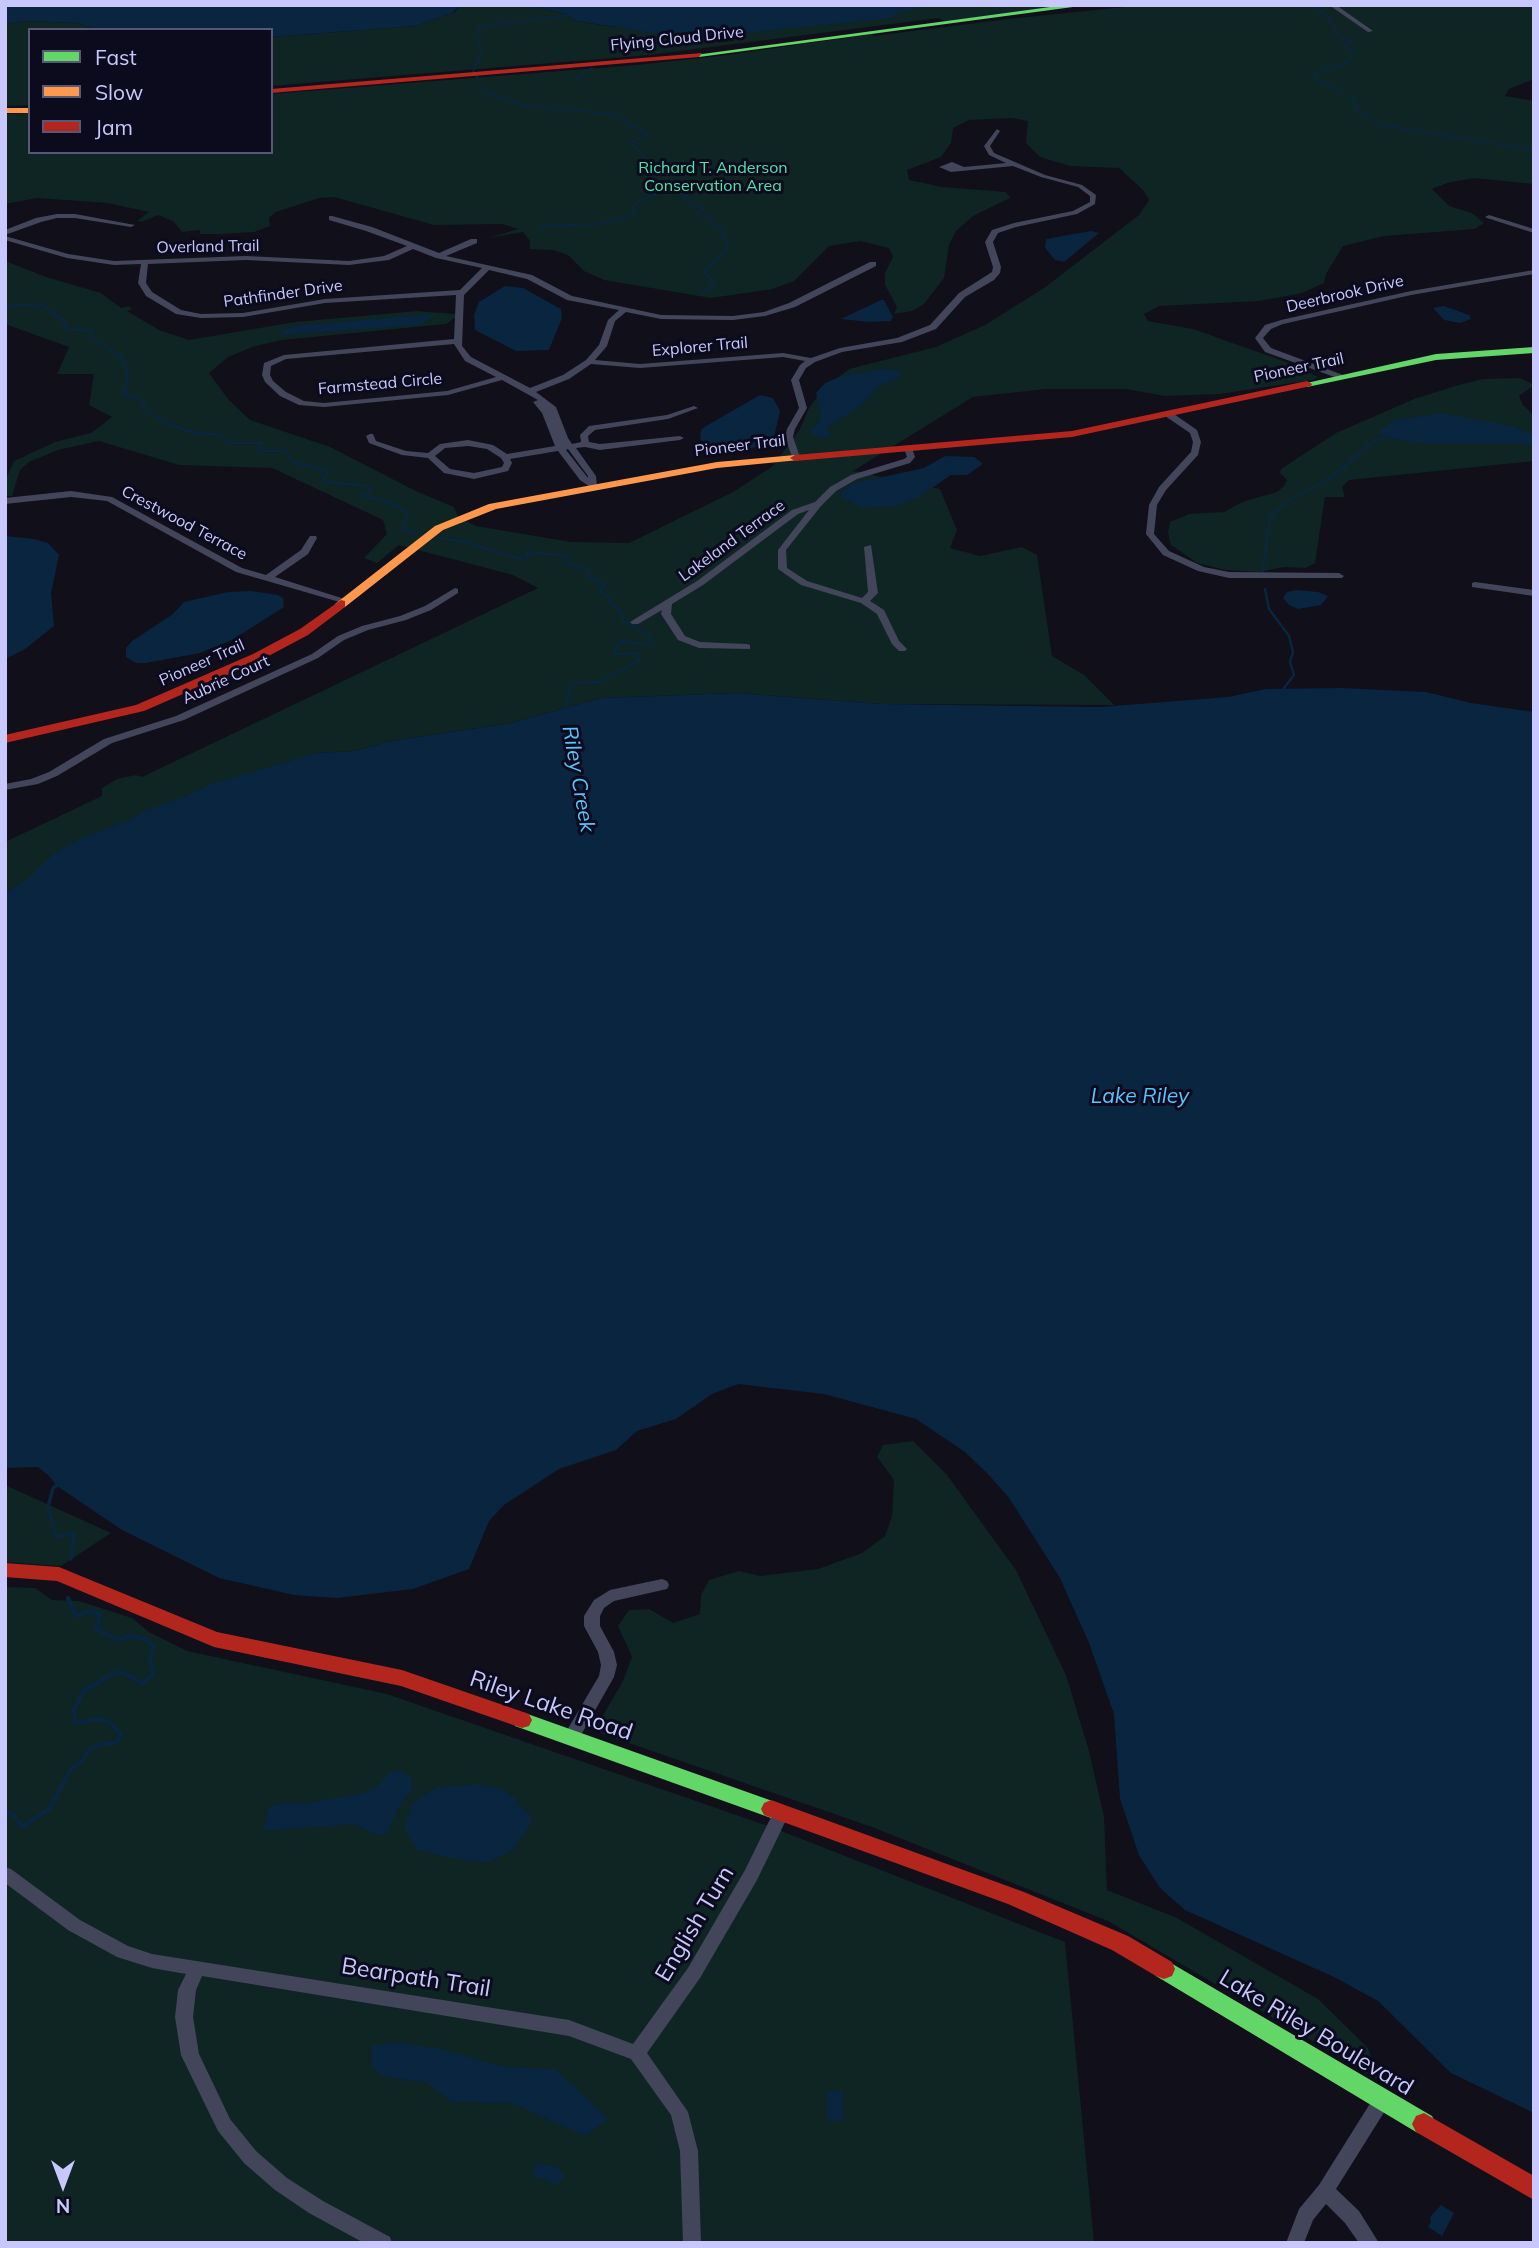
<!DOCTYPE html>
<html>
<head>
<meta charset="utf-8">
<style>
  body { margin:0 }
  #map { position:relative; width:1539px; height:2248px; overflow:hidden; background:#100f1a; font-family:Mulish,sans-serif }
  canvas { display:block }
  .frame { position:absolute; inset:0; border:7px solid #c8c8ff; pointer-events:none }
  .legend { position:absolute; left:28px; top:28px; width:245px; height:126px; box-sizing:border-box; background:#0c0b1e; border:2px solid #575778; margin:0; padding:9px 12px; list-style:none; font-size:21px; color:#c8c8ff }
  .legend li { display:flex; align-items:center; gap:14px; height:35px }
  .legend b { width:35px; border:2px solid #575778 }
  .north { position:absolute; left:28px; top:2150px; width:70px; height:70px; -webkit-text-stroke:5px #0c0b1e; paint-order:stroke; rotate:180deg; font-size:19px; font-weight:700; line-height:28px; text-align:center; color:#c8c8ff }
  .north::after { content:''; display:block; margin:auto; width:24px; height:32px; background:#c8c8ff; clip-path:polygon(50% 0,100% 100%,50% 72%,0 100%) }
</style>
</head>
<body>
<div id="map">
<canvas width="1539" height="2248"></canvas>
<div class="frame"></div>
<ul class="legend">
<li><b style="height:9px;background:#63d668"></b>Fast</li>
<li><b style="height:9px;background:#ff974d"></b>Slow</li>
<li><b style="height:9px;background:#b3261e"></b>Jam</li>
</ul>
<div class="north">N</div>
</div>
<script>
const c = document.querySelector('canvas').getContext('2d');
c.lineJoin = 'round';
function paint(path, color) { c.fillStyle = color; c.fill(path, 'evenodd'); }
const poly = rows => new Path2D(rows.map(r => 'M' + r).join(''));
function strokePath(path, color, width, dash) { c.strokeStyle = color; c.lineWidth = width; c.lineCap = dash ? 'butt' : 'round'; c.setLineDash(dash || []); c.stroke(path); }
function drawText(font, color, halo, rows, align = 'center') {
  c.font = font + ' Mulish,sans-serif'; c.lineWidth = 6; c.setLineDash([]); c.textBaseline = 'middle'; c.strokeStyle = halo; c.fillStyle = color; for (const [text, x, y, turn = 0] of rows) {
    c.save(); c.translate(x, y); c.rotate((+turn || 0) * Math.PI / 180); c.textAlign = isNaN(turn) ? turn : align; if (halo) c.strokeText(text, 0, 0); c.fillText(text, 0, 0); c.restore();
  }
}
paint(poly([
  [461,5,530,5,565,14,576,21,614,27,864,15,928,5,1086,5,944,21,939,18,649,55,271,86,271,37,416,26,455,12],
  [1144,5,1534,5,1534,79,1509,89,1505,96,1534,101,1534,184,1474,178,1447,183,1432,189,1449,206,1472,213,1484,223,1475,229,1384,236,1343,246,1326,274,1324,283,1302,293,1259,301,1159,306,1144,314,1148,321,1193,329,1286,362,1318,377,1312,380,1220,394,1164,396,1126,389,1046,389,973,397,853,471,940,489,957,530,950,548,980,556,1022,547,1037,555,1052,656,1084,675,1114,705,881,704,737,693,601,698,511,723,391,741,354,751,318,753,241,776,5,893,5,842,102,796,102,788,117,779,136,775,142,777,538,588,513,575,399,545,377,563,364,558,387,534,383,520,272,468,179,465,99,441,58,450,29,462,20,470,12,496,5,496,5,481,14,461,55,442,91,433,112,417,89,405,94,374,57,374,69,347,5,324,5,261,46,277,101,293,121,308,129,306,132,309,127,311,159,330,189,340,295,322,417,311,455,314,456,317,446,324,282,340,255,346,228,357,209,373,228,399,250,420,330,447,416,491,454,507,458,517,476,526,571,542,629,543,733,492,773,466,800,429,809,408,823,389,849,369,936,347,985,325,1044,288,1139,215,1149,200,1143,190,1119,168,1070,166,1040,157,1026,143,1028,121,1012,118,969,120,953,128,951,143,941,157,907,170,909,180,942,187,1006,192,1010,198,973,216,956,231,949,245,944,278,924,304,912,311,894,314,897,307,885,285,885,273,893,257,889,248,860,241,829,246,794,281,773,289,711,298,604,280,584,271,568,255,553,250,530,249,530,241,523,232,488,238,518,229,502,224,434,225,334,197,319,198,276,212,269,218,270,226,254,232,220,234,200,234,200,230,182,232,173,221,158,215,142,222,137,221,149,212,108,203,37,198,5,204,5,114,30,113,30,152,271,152,271,94,636,65,720,56,872,34,873,36,1008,19],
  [26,21,76,23,102,30,30,30,30,105,5,106,5,24],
  [1520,378,1534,385,1519,396,1523,405,1534,416,1534,461,1349,480,1342,487,1345,497,1325,497,1315,563,1306,568,1284,567,1259,572,1226,570,1197,563,1171,545,1168,533,1170,522,1189,514,1224,512,1242,502,1277,492,1284,486,1287,480,1280,473,1281,469,1336,433,1414,399,1455,386,1483,379],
  [913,1441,947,1475,1016,1570,1066,1675,1089,1751,1104,1817,1107,1890,1177,1918,1318,1999,1368,2048,1379,2080,1108,1921,872,1827,594,1731,623,1681,632,1657,618,1626,629,1610,649,1609,673,1623,700,1614,701,1595,709,1580,739,1571,760,1576,818,1569,862,1553,885,1536,892,1516,894,1480,877,1457,883,1445],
  [5,1485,111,1533,61,1566,5,1562],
  [5,1587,35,1588,52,1600,79,1601,132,1618,149,1632,187,1651,387,1694,771,1827,1065,1942,1094,2243,5,2243]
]), '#0e2523');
paint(poly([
  [5,5,461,5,452,13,416,26,271,37,271,30,102,30,76,23,26,21,5,24],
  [530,5,928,5,897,13,890,18,716,36,662,34,576,21,565,14],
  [1091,231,1099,233,1064,262,1055,260,1045,248,1046,239],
  [505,286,523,288,561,309,562,318,549,350,516,351,475,330,474,315,479,302],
  [881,300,884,300,893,317,891,321,869,322,841,319],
  [1444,306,1469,315,1471,319,1460,323,1444,320,1433,308],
  [436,314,420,325,280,335,285,329,304,325],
  [884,369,902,372,894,381,882,384,859,407,826,428,831,437,817,438,813,434,810,429,818,424,821,413,816,393,825,383,841,376],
  [760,395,773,398,780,411,772,446,718,451,711,449,700,439,701,430,706,426],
  [1442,413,1512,426,1534,435,1534,444,1429,444,1388,438,1379,432,1392,421],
  [945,456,974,457,983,464,967,475,951,475,919,497,896,506,862,508,840,497,841,491,855,483,924,468],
  [5,536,34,539,48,543,59,555,51,593,54,626,25,649,5,659],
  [1297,590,1318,592,1328,596,1321,605,1298,609,1289,605,1283,598,1287,592],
  [251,591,278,595,283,598,284,607,232,640,200,653,146,663,136,663,126,657,126,648,132,641,173,614,184,602,228,592],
  [1341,688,1426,692,1471,703,1534,712,1534,2113,1451,2073,1378,2001,1336,1978,1185,1910,1160,1888,1139,1855,1120,1799,1114,1714,1089,1643,1060,1578,1009,1498,988,1474,965,1452,916,1419,824,1394,738,1384,712,1394,676,1419,637,1431,616,1450,559,1469,504,1505,489,1521,469,1569,413,1589,337,1598,294,1595,219,1578,122,1530,57,1486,49,1476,38,1467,5,1468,5,893,26,880,56,852,81,838,132,819,145,810,184,797,211,784,317,753,354,751,391,741,511,723,601,698,737,693,881,704,1100,707,1228,697,1266,689],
  [401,1771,408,1774,412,1781,411,1791,401,1803,388,1832,379,1836,354,1824,263,1831,269,1807,286,1802,304,1803,361,1794,376,1788,391,1772],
  [480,1784,504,1790,516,1799,523,1810,528,1811,532,1821,514,1849,487,1863,450,1858,417,1850,404,1828,413,1802,438,1787],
  [396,2042,441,2049,505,2067,555,2069,608,2118,586,2136,511,2103,452,2102,426,2082,381,2076,371,2063,372,2045],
  [827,2091,842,2091,843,2121,827,2121],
  [536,2163,557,2167,566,2177,555,2186,549,2181,532,2177],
  [1441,2205,1454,2213,1442,2236,1428,2227,1431,2222,1430,2217]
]), '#0a253f');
strokePath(poly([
  [1312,5,1328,17,1340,37,1353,42,1344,45,1353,52,1349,62,1315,73,1317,80,1342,92],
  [478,78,473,72,481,52,477,32,482,26,571,15],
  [578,81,577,77,592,68],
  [480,86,483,91,509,101,528,106,610,114,626,119,627,125,645,130,646,135,630,143,642,153,644,158,640,162,645,172,655,176,656,180,665,186,686,195,683,197,686,201,704,209,696,214,712,218,711,225,723,229,724,235,721,236,727,241,727,251,707,268],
  [1349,95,1356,103,1357,111,1382,125,1534,150],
  [540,226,600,224,628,217,635,212,632,209,638,202,656,194,644,187,652,176]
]), '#0a253f', 2);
strokePath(poly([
  [702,292,715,285,705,273,707,267],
  [5,306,41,304,62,320,67,325,66,329,92,331,90,337,122,357,128,378,123,393,145,402,143,409,162,420,186,431,219,435,232,443,262,443,259,450,262,451,286,451,292,462,328,471,323,480,327,482,368,486,371,490,363,496,397,505,406,513,407,519,402,529,416,534],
  [439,538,466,542,520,559,529,557,526,553,528,552,569,556,567,563,589,571,589,578,603,583,604,586,599,592,611,598,610,603,620,610,623,620,649,635,652,641,645,645,627,641,618,643,615,652,617,654,637,653,639,661,600,682,571,683,565,711],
  [1263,571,1270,517,1285,503,1332,477,1371,443,1388,436],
  [1265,589,1269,609,1289,636,1293,652,1290,662,1294,675,1281,692]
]), '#0a253f', 2.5);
strokePath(poly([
  [60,1483,53,1488,48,1507,56,1537,74,1533,71,1559]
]), '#0a253f', 3.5);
strokePath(poly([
  [5,1812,13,1814,22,1827,50,1808,71,1769,82,1761,90,1749,102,1744,116,1743,121,1735,112,1724,101,1719,75,1723,74,1710,84,1690,118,1671,144,1683,153,1674,150,1658,154,1647,146,1639,130,1636,118,1640,96,1629,100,1614,90,1611,76,1616,68,1598]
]), '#0a253f', 4.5);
paint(poly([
  [1329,5,1336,5,1373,31,1368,32,1329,5],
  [997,129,1000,131,990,146,994,153,1045,175,1082,185,1096,195,1095,204,1077,214,1016,227,998,233,993,242,1001,267,1000,273,994,280,965,297,936,329,902,342,842,352,815,362,806,368,799,380,807,408,795,429,793,437,800,457,799,459,792,457,785,437,787,429,799,408,791,380,800,365,805,361,783,357,640,368,591,364,569,379,536,392,556,407,568,438,572,444,581,442,580,435,589,426,667,415,694,406,698,408,668,419,595,430,588,436,589,442,600,444,680,436,684,438,680,440,600,450,585,447,576,448,596,476,597,486,593,489,580,480,558,451,510,459,512,463,508,471,474,479,444,473,428,458,402,455,369,443,366,436,370,434,373,434,376,441,406,451,428,453,440,444,468,440,493,445,507,454,555,446,542,413,533,402,538,400,502,380,448,395,324,407,299,405,280,396,265,382,262,375,264,363,284,355,454,339,456,295,325,303,243,317,201,318,176,314,146,296,138,283,141,264,114,265,67,258,5,240,5,236,68,254,114,261,246,256,349,261,384,256,407,246,366,231,329,220,329,216,332,216,372,227,439,253,471,239,477,239,477,243,446,256,532,275,572,296,661,315,733,316,764,312,789,303,870,262,876,262,876,266,795,307,765,316,733,320,661,319,626,312,615,321,607,346,595,360,640,364,783,353,811,358,840,348,897,338,930,325,959,293,992,272,993,267,985,242,992,230,1014,223,1073,211,1090,202,1090,196,1078,187,1041,177,1013,166,951,172,939,167,952,162,964,167,1006,163,989,155,984,146,997,129],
  [413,249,436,258,482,268,460,290,325,299,243,313,201,314,181,310,152,292,146,283,148,264,246,260,349,265,389,260,413,249],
  [489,270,527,279,567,300,619,310,608,320,599,345,586,360,563,375,530,388,471,357,462,346,464,295,489,270],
  [454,344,465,361,496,377,447,391,324,403,304,401,286,392,273,381,270,375,271,366,286,359,454,344],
  [468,446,487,449,501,458,504,463,502,467,474,473,450,469,435,456,445,448,468,446],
  [568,449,588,476,588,478,566,450,568,449],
  [57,214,75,214,135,225,131,227,75,218,57,218,41,222,5,235,5,230,36,218,57,214],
  [1489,215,1534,229,1534,233,1487,218,1485,217,1489,215],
  [1534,270,1534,274,1411,295,1283,324,1271,329,1263,338,1271,348,1343,375,1344,377,1340,379,1265,352,1255,338,1265,325,1281,320,1411,291,1534,270],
  [1165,412,1171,412,1197,430,1201,442,1198,455,1166,490,1157,505,1154,534,1169,551,1204,567,1229,572,1339,573,1344,576,1342,578,1229,578,1198,571,1163,555,1146,534,1149,505,1159,487,1191,452,1193,442,1190,433,1165,416,1165,412],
  [908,445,912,448,915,457,910,463,857,479,836,491,821,506,786,550,787,568,807,581,862,598,868,592,864,547,871,545,878,593,870,601,884,610,899,641,907,649,905,651,899,651,892,644,877,614,861,603,801,585,778,569,778,550,809,510,798,514,703,585,672,604,671,614,685,636,700,642,747,644,750,645,750,649,699,648,678,640,661,614,662,610,638,624,632,624,630,622,697,581,792,510,815,502,830,487,851,475,904,459,907,457,904,448,908,445],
  [71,491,112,497,242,568,266,575,301,550,310,536,316,536,317,538,308,554,275,577,351,601,346,604,343,603,236,572,107,501,71,497,5,504,5,498,71,491],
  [1475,582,1534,590,1534,596,1472,587,1472,583,1475,582],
  [455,588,458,589,458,593,431,610,406,620,368,630,344,640,318,658,184,720,112,743,57,776,38,784,5,790,5,784,31,779,49,772,104,739,176,716,312,654,338,636,362,626,400,616,425,606,455,588],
  [662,1579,667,1581,669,1585,667,1589,614,1601,604,1608,600,1616,600,1626,614,1652,617,1665,614,1677,577,1742,571,1743,565,1742,563,1737,599,1676,601,1665,598,1652,584,1626,584,1616,594,1600,610,1590,662,1579],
  [782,1805,788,1807,790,1812,757,1880,700,1978,647,2053,688,2112,698,2151,701,2243,683,2243,680,2151,671,2115,631,2059,569,2036,202,1976,196,1990,193,2017,199,2054,230,2119,256,2151,287,2178,323,2201,390,2237,392,2243,364,2243,309,2213,275,2190,244,2163,218,2131,181,2055,175,2017,178,1990,186,1974,152,1968,117,1957,68,1930,5,1883,5,1867,11,1869,80,1920,128,1946,152,1954,569,2020,633,2044,688,1968,745,1870,776,1807,782,1805],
  [1382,2092,1388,2094,1391,2100,1388,2106,1336,2189,1359,2211,1379,2243,1359,2243,1345,2223,1326,2204,1313,2220,1304,2243,1286,2243,1299,2209,1319,2185,1376,2094,1382,2092]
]), '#43455b');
paint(poly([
  [1065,5,1088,5,699,57,695,55,1065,5],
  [1534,347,1534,353,1436,360,1307,387,1302,384,1436,354,1534,347],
  [522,1712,778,1803,781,1809,778,1815,771,1818,515,1726,512,1720,515,1714,522,1712],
  [1164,1959,1432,2116,1436,2124,1432,2132,1424,2135,1416,2132,1156,1976,1153,1969,1156,1962,1164,1959]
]), '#63d668');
paint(poly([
  [5,108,30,108,30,113,5,113,5,108],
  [795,455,800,458,799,460,717,468,496,509,443,530,345,607,341,608,335,604,435,526,489,504,717,462,795,455]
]), '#ff974d');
paint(poly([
  [702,53,699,57,271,93,271,89,702,53],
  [1307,381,1312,384,1311,386,1072,437,795,461,790,458,795,455,1072,431,1307,381],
  [341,600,345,601,345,607,308,635,261,660,144,711,5,743,5,735,136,705,253,654,300,629,341,600],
  [5,1563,59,1567,217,1632,402,1670,529,1714,532,1720,529,1726,522,1728,401,1686,214,1647,57,1581,5,1577,5,1563],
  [771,1800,1024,1892,1128,1936,1172,1962,1175,1969,1172,1976,1164,1979,1156,1976,1112,1950,1008,1904,764,1815,761,1809,764,1803,771,1800],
  [1424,2113,1534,2176,1534,2200,1416,2132,1412,2124,1416,2116,1424,2113]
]), '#b3261e');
drawText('16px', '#c8c8ff', '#0c0b1e', [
  ["Flying Cloud Drive",677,39,-6],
  ["Overland Trail",208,247,-1],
  ["Pathfinder Drive",283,294,-8],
  ["Deerbrook Drive",1345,294,-13],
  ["Explorer Trail",700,347,-5],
  ["Pioneer Trail",1299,368,-12],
  ["Farmstead Circle",380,384,-5],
  ["Pioneer Trail",740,446,-7],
  ["Crestwood Terrace",184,523,28],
  ["Lakeland Terrace",732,541,-36],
  ["Pioneer Trail",202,663,-24],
  ["Aubrie Court",226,680,-25]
]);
drawText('16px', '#4fe3ac', '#0c0b1e', [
  ["Richard T. Anderson",713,168],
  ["Conservation Area",713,186]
]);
drawText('italic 21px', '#56c5ff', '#0c0b1e', [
  ["Riley Creek",578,779,80],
  ["Lake Riley",1140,1097]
]);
drawText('23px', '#c8c8ff', '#0c0b1e', [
  ["Riley Lake Road",551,1706,19],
  ["English Turn",695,1924,-59],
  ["Bearpath Trail",416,1978,9],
  ["Lake Riley Boulevard",1316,2033,31]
]);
</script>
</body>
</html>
